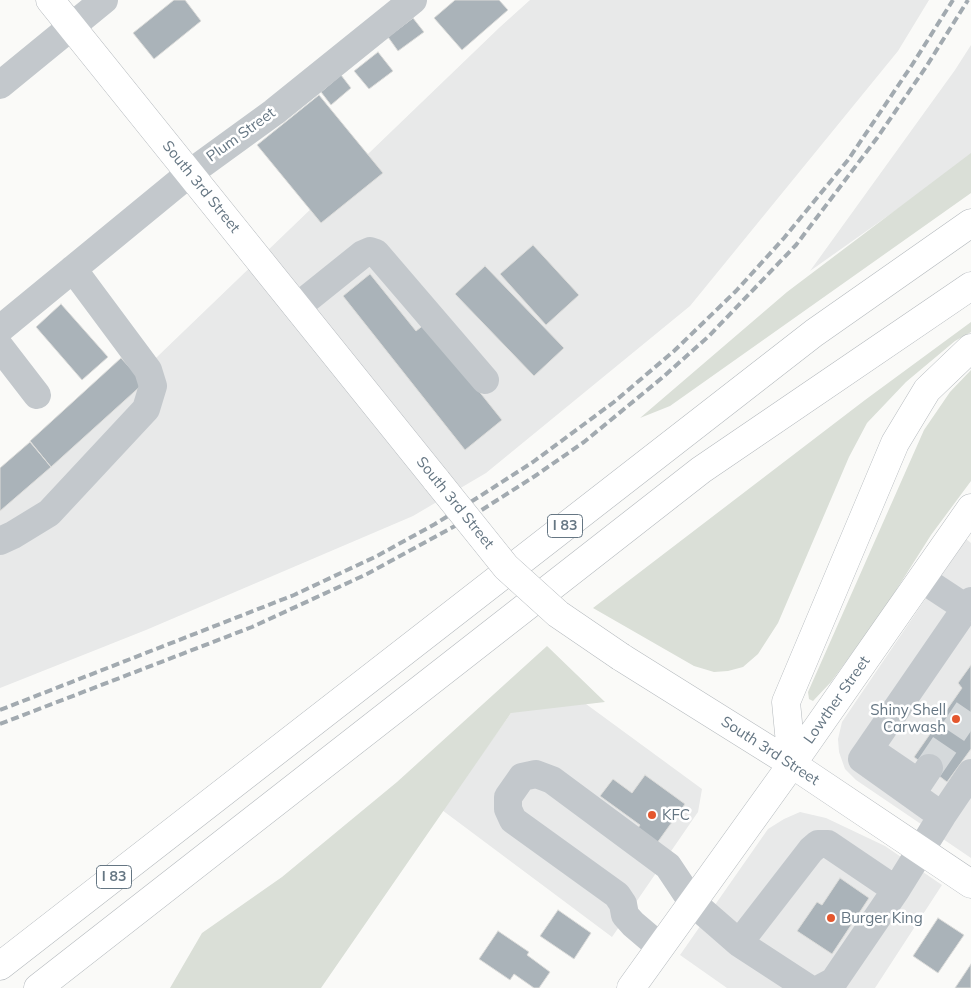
<!DOCTYPE html>
<html>
<head>
<meta charset="utf-8">
<style>
  body { margin:0 }
  canvas { display:block; background:#fafaf8 }
</style>
</head>
<body>
<canvas width="971" height="988"></canvas>
<script>
const c = document.querySelector('canvas').getContext('2d');
c.lineJoin = 'round';
function paint(path, color) { c.fillStyle = color; c.fill(path, 'evenodd'); }
const poly = rows => new Path2D(rows.map(r => 'M' + r).join(''));
function strokePath(path, color, width, dash) { c.strokeStyle = color; c.lineWidth = width; c.lineCap = dash ? 'butt' : 'round'; c.setLineDash(dash || []); c.stroke(path); }
function drawText(font, color, halo, rows, align = 'center') {
  c.font = font + ' Mulish,sans-serif'; c.lineWidth = 5; c.setLineDash([]); c.textBaseline = 'middle'; c.strokeStyle = halo; c.fillStyle = color; for (const [text, x, y, turn = 0] of rows) {
    c.save(); c.translate(x, y); c.rotate((+turn || 0) * Math.PI / 180); c.textAlign = isNaN(turn) ? turn : align; if (halo) c.strokeText(text, 0, 0); c.fillText(text, 0, 0); c.restore();
  }
}
paint(poly([
  [530,0,929,0,898,51,690,306,486,473,413,516,146,630,0,688,0,508,500,27],
  [971,45,971,157,810,271,955,70],
  [966,539,971,543,971,858,856,780,845,769,839,752,838,739,842,722],
  [541,671,702,789,698,812,612,937,442,810],
  [800,812,826,818,885,846,942,885,875,988,727,988,680,955,768,829,784,819]
]), '#e8e9e9');
paint(poly([
  [971,153,971,193,670,406,640,418,787,292],
  [971,322,971,332,955,341,906,382,867,423,849,457,778,623,758,654,743,667,728,671,714,672,694,666,593,608,865,400],
  [971,370,971,481,931,535,881,614,831,682,813,701,809,699,808,692,924,430,950,392],
  [547,646,605,702,511,713,321,988,170,988,202,933,282,877,397,782]
]), '#dadfd7');
const building = poly([
  [174,0,185,0,201,21,154,59,133,33,174,0],
  [455,0,499,0,508,10,462,50,434,18,455,0],
  [413,18,424,32,398,51,388,37,413,18],
  [378,52,393,71,369,89,354,71,378,52],
  [341,75,351,88,331,105,321,92,341,75],
  [319,95,383,173,321,223,257,145,319,95],
  [533,245,579,295,546,325,500,274,533,245],
  [485,266,564,348,534,376,455,294,485,266],
  [370,274,416,331,425,324,502,420,465,450,343,296,370,274],
  [61,304,108,357,82,380,36,327,61,304],
  [121,358,144,383,51,467,30,441,121,358],
  [30,442,51,467,0,511,0,468,30,442],
  [971,665,971,749,947,782,914,757,962,688,958,683,971,665],
  [645,775,685,804,657,843,636,831,640,825,600,796,613,779,632,793,645,775],
  [840,878,869,898,832,954,797,931,817,902,822,905,840,878],
  [558,910,591,933,574,959,540,936,558,910],
  [938,918,964,935,938,973,913,956,938,918],
  [498,931,529,952,527,955,550,972,539,988,534,988,514,974,510,980,479,959,498,931],
  [971,964,971,988,955,988,971,964]
]);
paint(building, '#aab3b9');
strokePath(building, '#dcdcda', 1);
strokePath(poly([
  [929,768,971,706]
]), '#d5d9db', 28, [28, 14]);
const major = poly([
  [50,0,437,481],
  [621,657,792,764,971,884],
  [792,764,786,702,895,443,927,390,971,348],
  [631,988,792,764,971,508]
]);
const highway = poly([
  [0,966,814,333,971,223],
  [38,988,701,470,971,286]
]);
strokePath(major, '#b5babe', 29);
strokePath(highway, '#b4b9bd', 29);
strokePath(poly([
  [0,85,104,0],
  [297,307,363,254,370,251,376,253,485,380],
  [0,329,190,173,274,112,413,0],
  [0,347,37,395],
  [0,541,13,535,49,513,146,409,153,386,148,370,73,269],
  [922,579,966,608,971,601],
  [869,749,966,608],
  [929,768,919,783,869,749,862,759,942,816,971,773],
  [739,943,811,850,818,844,828,844,896,890],
  [660,947,633,924,625,915,623,904,617,895,513,820,508,809,508,797,522,777,536,774,552,780,668,866,692,902,739,943,808,988],
  [821,988,834,981,896,890,942,816]
]), '#c3c8cc', 28);
strokePath(major, '#fff', 28);
strokePath(highway, '#fff', 28);
strokePath(poly([
  [0,710,294,595,377,556,435,524,477,498,533,462,614,402,674,351,736,291,784,238,848,160,912,65,953,0],
  [0,724,252,627,367,574,466,520,535,476,584,442,663,377,709,336,796,245,877,138,926,67,968,0]
]), '#a2aab0', 4, [8, 4]);
const majorBridge = poly([
  [437,481,506,567,558,614,621,657]
]);
strokePath(majorBridge, '#b5babe', 29, []);
strokePath(majorBridge, '#fff', 28);
for (const [x, y, r, color] of [
  [956,719,5,"#e4572e"],
  [652,815,5,"#e4572e"],
  [831,918,5,"#e4572e"]
]) { const dot = new Path2D(); dot.arc(x, y, r, 0, 2 * Math.PI); c.fillStyle = color; c.fill(dot); strokePath(dot, '#fff', 2); }
for (const [x, y, w] of [
  [565,526,35],
  [114,877,35]
]) { const box = new Path2D(); box.roundRect(x - w / 2, y - 11.5, w, 23, 4); c.fillStyle = '#fff'; c.fill(box); strokePath(box, '#657683', 1); }
drawText('bold 14px', '#657683', null, [
  ["I 83",565,526],
  ["I 83",114,877]
]);
drawText('15px', '#657683', '#fff', [
  ["Plum Street",241,135,-36],
  ["South 3rd Street",201,187,51],
  ["South 3rd Street",455,503,51],
  ["Lowther Street",837,700,-55],
  ["South 3rd Street",770,751,33]
]);
drawText('15px', '#657683', '#fff', [
  ["Shiny Shell",946,710,"right"],
  ["Carwash",946,727,"right"],
  ["KFC",662,815],
  ["Burger King",841,918]
], 'left');
</script>
</body>
</html>
